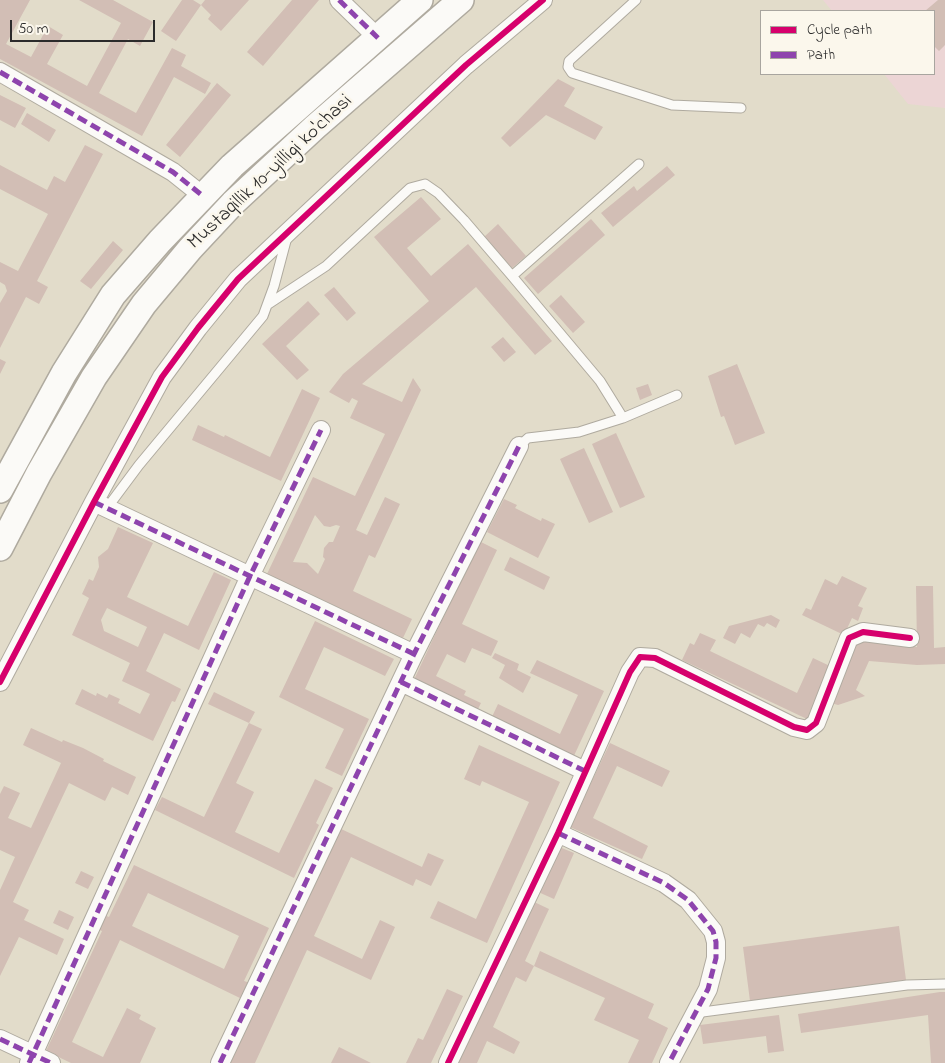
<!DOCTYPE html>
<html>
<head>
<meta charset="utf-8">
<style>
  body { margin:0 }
  #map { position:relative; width:945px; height:1063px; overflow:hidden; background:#e2dcca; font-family:"Indie Flower",sans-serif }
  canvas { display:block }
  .legend { position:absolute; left:760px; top:10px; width:175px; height:65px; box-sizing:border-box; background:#fbf7ec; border:1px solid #a8a59f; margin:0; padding:6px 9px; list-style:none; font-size:15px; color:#2b2b2b }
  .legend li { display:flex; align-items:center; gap:10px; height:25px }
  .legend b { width:25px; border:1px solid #a8a59f }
  .scale { position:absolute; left:10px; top:20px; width:145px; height:22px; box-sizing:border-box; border:2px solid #2b2b2b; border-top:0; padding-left:6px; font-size:15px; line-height:18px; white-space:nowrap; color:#2b2b2b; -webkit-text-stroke:4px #fbf7ec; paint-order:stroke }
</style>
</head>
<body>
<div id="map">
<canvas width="945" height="1063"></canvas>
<ul class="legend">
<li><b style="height:6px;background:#d6006c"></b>Cycle path</li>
<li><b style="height:6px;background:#8e44ad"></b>Path</li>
</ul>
<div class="scale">50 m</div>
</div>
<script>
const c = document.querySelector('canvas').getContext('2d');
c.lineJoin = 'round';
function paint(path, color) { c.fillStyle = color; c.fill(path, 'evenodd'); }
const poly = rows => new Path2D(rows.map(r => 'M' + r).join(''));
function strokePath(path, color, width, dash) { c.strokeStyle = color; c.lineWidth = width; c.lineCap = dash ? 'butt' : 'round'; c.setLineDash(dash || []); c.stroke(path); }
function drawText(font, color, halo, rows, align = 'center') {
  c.font = font + ' "Indie Flower",sans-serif'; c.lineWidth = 5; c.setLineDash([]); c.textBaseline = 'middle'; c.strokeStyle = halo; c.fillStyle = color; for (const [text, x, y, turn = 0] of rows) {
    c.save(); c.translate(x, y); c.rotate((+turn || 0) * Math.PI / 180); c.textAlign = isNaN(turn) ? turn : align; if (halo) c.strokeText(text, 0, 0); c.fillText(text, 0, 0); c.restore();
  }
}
paint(poly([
  [823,0,945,0,945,108,908,104,884,74,934,74,934,11,832,11]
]), '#ecd5d5');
paint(poly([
  [0,0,30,0,6,44,31,57,48,26,63,35,47,64,87,86,121,23,79,0,113,0,153,22,140,46,128,39,99,93,136,113,172,48,186,55,181,66,211,83,205,94,174,77,142,136,0,59],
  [182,0,193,0,201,5,176,41,161,31],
  [205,0,249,0,221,31,208,19,211,15,201,5],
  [292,0,319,0,263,66,247,52],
  [938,0,945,0,945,45,939,51,934,46,934,11,925,11],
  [558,79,575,88,564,106,603,127,595,140,546,115,510,147,501,138],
  [217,83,231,95,180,157,166,145],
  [0,95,26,108,15,128,0,120],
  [27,113,56,130,49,142,21,124],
  [85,145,103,154,37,281,48,287,39,304,26,297,0,348,0,303,7,291,5,285,0,282,0,262,18,271,48,214,0,189,0,165,47,190,54,176,65,182],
  [667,166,675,175,613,227,601,213,634,186,637,191],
  [421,197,441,219,407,248,431,276,468,244,552,341,535,355,476,287,362,384,402,402,413,378,421,390,356,530,367,535,385,497,400,504,375,558,369,555,353,591,412,619,403,638,267,574,313,477,355,496,385,434,350,418,358,401,352,398,349,403,329,392,343,374,429,301,374,237],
  [315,515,324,526,330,527,336,525,340,526,333,542,329,542,324,548,323,557,325,559,318,574,307,563,293,562],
  [591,219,605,235,538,294,524,278],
  [498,224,526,256,512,268,484,237],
  [113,241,123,250,91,289,80,281],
  [334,287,356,313,347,321,324,295],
  [561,295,585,322,573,333,549,306],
  [308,301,320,314,286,346,309,370,297,380,262,344],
  [503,337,516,352,504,362,491,347],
  [0,359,6,362,0,374],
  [737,364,765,433,735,445,724,416,721,417,708,376],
  [648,384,652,395,640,400,636,388],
  [302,389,320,398,281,481,192,440,198,425,224,437,225,435,270,457],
  [616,433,645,497,620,508,592,444],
  [584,448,613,512,589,523,560,459],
  [504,499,517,505,515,508,541,521,542,518,555,524,538,558,487,532],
  [118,527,153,543,127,597,188,626,214,572,231,580,199,650,164,633,146,671,181,689,175,702,172,701,153,741,75,704,82,689,96,696,97,693,107,698,109,694,120,699,118,703,140,714,150,694,122,681,130,663,72,635,89,598,82,594,89,579,93,581,99,567,98,557,108,549],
  [107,608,147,627,138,647,104,631,101,620],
  [479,541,497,550,462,624,498,641,491,656,472,648,465,663,447,654,436,676,466,691,464,695,481,703,475,715,411,686],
  [510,557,550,577,544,590,504,570],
  [842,576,867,588,858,606,863,608,858,621,852,618,844,635,802,615,806,608,811,610,825,579,837,585],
  [916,586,933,586,934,648,945,647,945,664,917,665,869,661,856,690,865,696,838,705,831,703,857,641,917,647],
  [771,615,780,620,776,628,767,623,764,627,758,624,750,638,741,633,735,644,723,638,729,626],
  [315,621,394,659,385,676,324,647,305,689,369,719,342,776,325,768,344,729,279,697],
  [700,633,716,640,710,651,797,693,813,658,832,667,807,719,682,660,690,643,694,645],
  [495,653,519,664,517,670,531,677,523,693,499,678,505,665,492,658],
  [537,660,604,691,572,760,490,721,498,704,560,734,578,695,530,673],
  [214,692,255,712,249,723,208,704],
  [249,723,262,729,236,783,254,792,235,832,279,853,315,779,333,788,316,823,319,825,294,878,155,810,162,797,204,817],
  [31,728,62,742,63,740,83,748,104,759,103,761,136,777,128,795,112,787,105,801,69,783,13,902,29,910,24,920,64,939,57,955,19,937,0,976,0,890,15,857,0,850,0,794,4,786,20,793,8,818,31,828,61,763,23,745],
  [610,743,670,771,662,787,617,766,593,818,648,846,642,859,570,827],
  [479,745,560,782,487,943,430,918,438,901,476,919,529,802,482,781,480,786,464,779],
  [339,828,422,867,428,853,444,860,431,886,416,879,413,886,351,857,314,936,362,959,380,920,395,927,371,980,307,950,255,1063,229,1063],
  [557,846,574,853,554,899,536,891],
  [134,865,269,928,244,981,250,983,242,999,120,940,72,1042,103,1057,127,1008,141,1015,139,1019,156,1028,140,1063,71,1063,46,1051,102,931,97,929,104,915,109,917],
  [148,893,239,936,224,969,132,926],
  [81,871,94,877,88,889,75,883],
  [530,900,549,909,525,961,534,966,526,982,516,977,493,1027,520,1042,514,1054,487,1041,477,1063,455,1063],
  [59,910,74,917,68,930,53,923],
  [899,926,906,980,750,1001,743,947],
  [540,951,654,1004,648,1018,668,1028,652,1063,628,1063,639,1040,594,1020,605,998,534,966],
  [447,989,463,996,431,1063,406,1063,418,1038,423,1040],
  [940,992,945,992,945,1063,931,1063,928,1015,801,1033,798,1014],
  [779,1015,784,1051,768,1053,766,1036,703,1044,700,1025],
  [339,1047,371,1063,331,1063]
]), '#d2beb5');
const lane = poly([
  [636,0,569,61,568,67,572,73,672,105,741,108],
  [512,276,639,164],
  [267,305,326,266,410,188,425,184,438,193,464,220,512,276,600,381,623,418,677,395],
  [519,446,528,438,579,432,623,418],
  [107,508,139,465,263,316,274,286,287,237],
  [695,1013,907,985,945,984]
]);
const street = poly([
  [339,0,378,38],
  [0,72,173,172,203,196],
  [94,502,414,654],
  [0,682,94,502,162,377,198,328,238,279,466,65,543,0],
  [401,682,585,771],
  [558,833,664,883,688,900,713,931,716,942,716,958,708,989,669,1063],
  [0,1039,51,1063],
  [29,1063,250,576,321,430],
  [220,1063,414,654,519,446],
  [448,1063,558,833,630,672,640,657,655,658,794,727,807,730,816,723,849,638,863,632,910,638]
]);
const secondary = poly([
  [0,490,64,373,113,295,160,241,232,166,420,0],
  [0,548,39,473,94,377,144,304,190,249,233,203,315,127,461,0]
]);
strokePath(lane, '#afaa9f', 11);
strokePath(street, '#afaa9f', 20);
strokePath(secondary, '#afaa9f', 28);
strokePath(lane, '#fbfaf7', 9);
strokePath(street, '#fbfaf7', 18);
strokePath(secondary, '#fbfaf7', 25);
strokePath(poly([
  [339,0,378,38],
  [0,72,173,172,203,196],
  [94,502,414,654],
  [401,682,585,771],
  [558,833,664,883,688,900,713,931,716,942,716,958,708,989,669,1063],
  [0,1039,51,1063],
  [29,1063,250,576,321,430],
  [220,1063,414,654,519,446]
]), '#8e44ad', 5, [10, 5]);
strokePath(poly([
  [0,682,94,502,162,377,198,328,238,279,466,65,543,0],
  [448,1063,558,833,630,672,640,657,655,658,794,727,807,730,816,723,849,638,863,632,910,638]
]), '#d6006c', 6);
drawText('20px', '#2b2b2b', '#fbf7ec', [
  ["Mustaqillik 10-yilligi ko'chasi",271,173,-43]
]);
</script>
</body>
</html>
